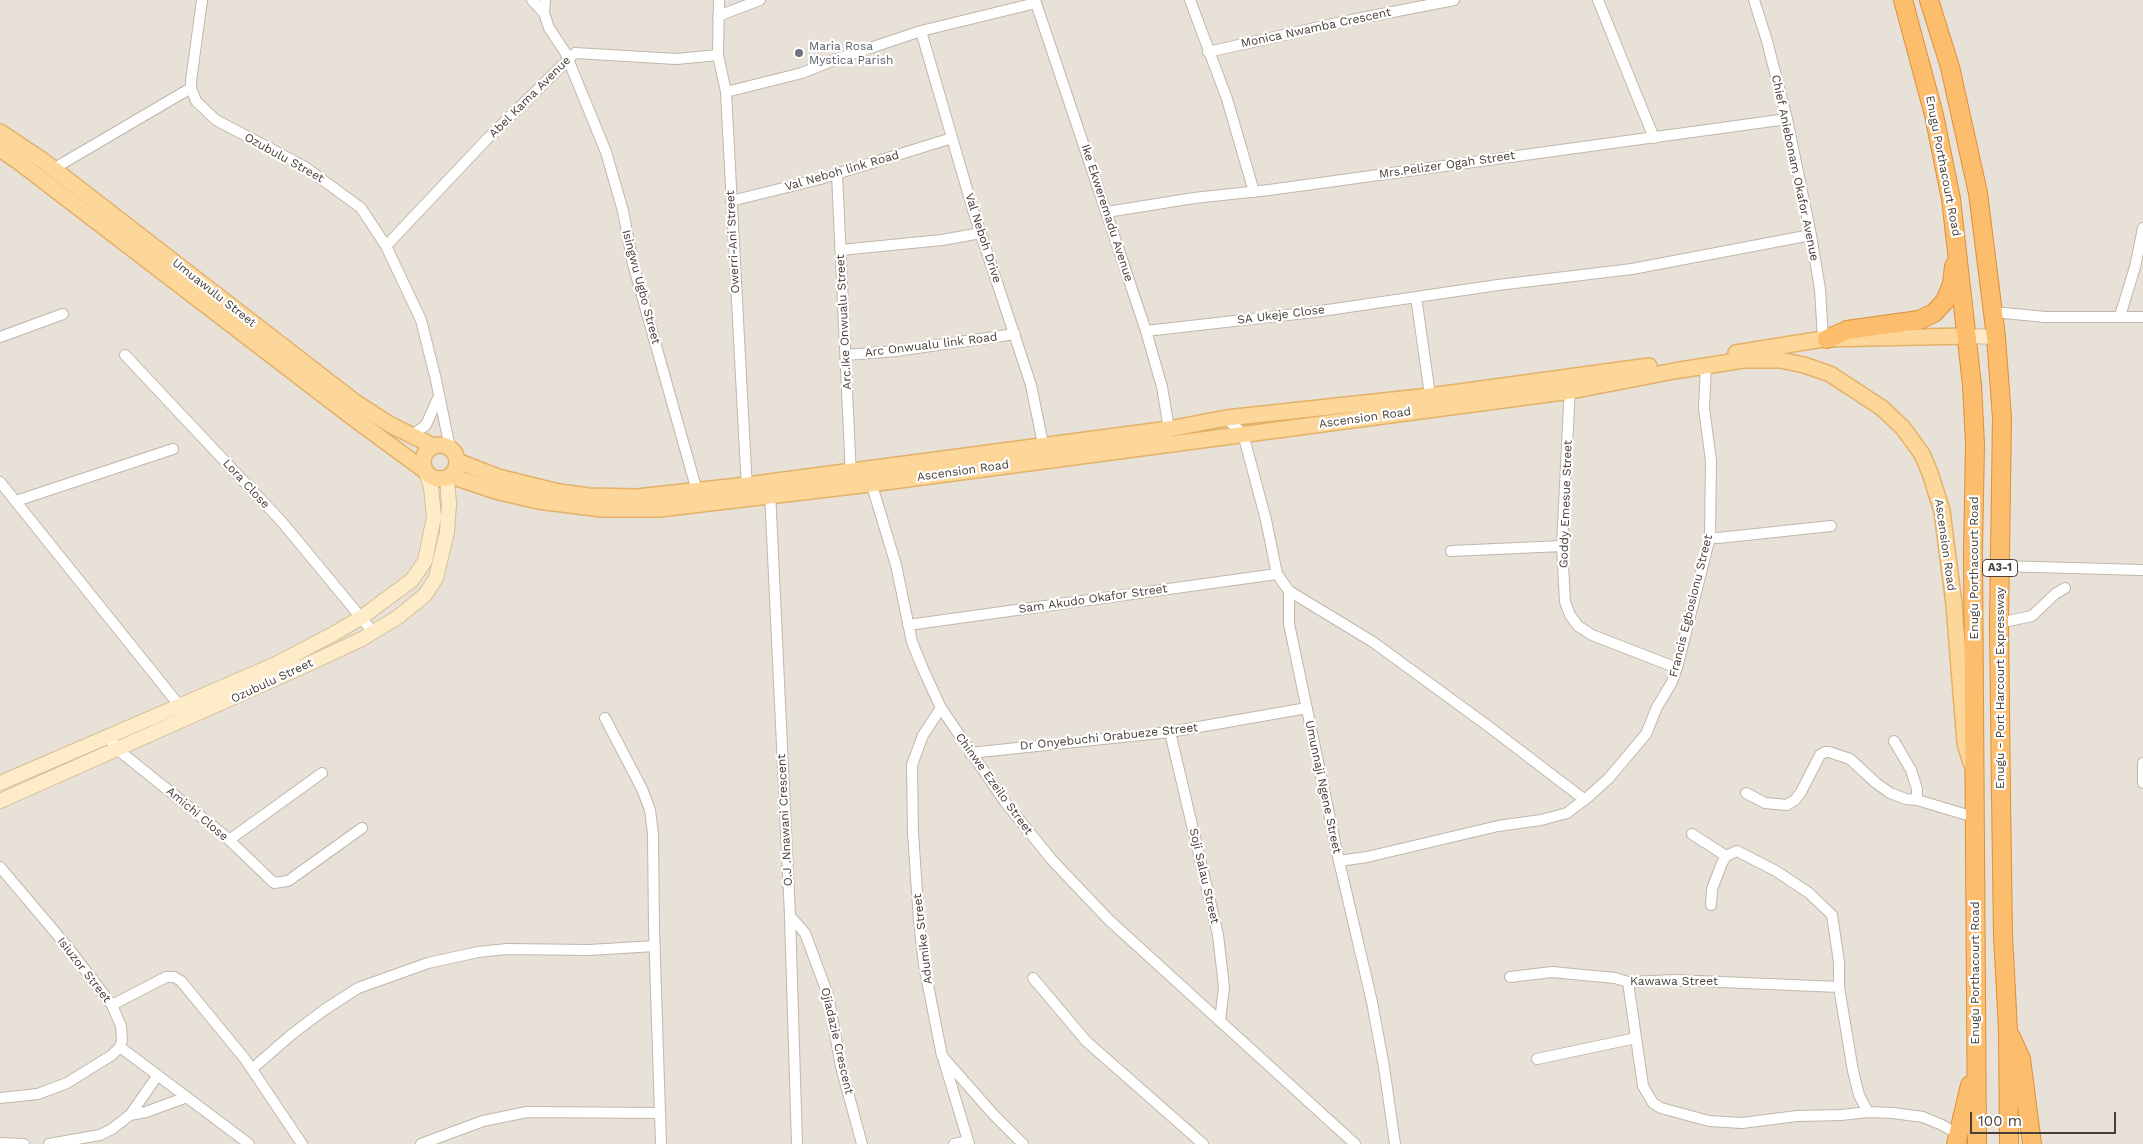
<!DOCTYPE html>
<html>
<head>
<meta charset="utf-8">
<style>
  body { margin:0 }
  #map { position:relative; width:2143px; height:1144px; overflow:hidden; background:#f4f0e9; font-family:"Work Sans",sans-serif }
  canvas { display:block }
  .scale { position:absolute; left:1970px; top:1112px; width:146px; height:22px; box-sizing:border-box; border:2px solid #484037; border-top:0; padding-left:6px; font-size:15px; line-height:18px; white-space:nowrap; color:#484037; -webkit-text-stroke:4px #fff; paint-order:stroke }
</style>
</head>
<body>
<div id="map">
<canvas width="2143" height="1144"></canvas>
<div class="scale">100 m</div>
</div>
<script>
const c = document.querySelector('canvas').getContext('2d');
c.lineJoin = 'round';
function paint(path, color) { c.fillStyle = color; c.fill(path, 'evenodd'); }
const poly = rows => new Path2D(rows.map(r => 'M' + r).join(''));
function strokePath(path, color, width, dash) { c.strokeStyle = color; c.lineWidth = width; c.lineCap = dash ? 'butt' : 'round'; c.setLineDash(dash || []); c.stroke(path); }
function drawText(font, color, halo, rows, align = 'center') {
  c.font = font + ' "Work Sans",sans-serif'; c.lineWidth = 4.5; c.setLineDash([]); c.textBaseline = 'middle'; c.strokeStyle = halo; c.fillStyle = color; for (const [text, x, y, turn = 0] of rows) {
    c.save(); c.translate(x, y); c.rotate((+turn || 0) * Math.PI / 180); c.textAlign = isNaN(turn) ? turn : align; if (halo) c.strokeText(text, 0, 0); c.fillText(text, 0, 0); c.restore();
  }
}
paint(poly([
  [0,0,2143,0,2143,1144,0,1144]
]), '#e8e1d7');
const street = poly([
  [202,0,191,81,191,88,196,101,216,120,305,167,361,208,386,246,421,320,436,380,450,448],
  [532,0,544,13],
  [545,0,544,13,549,28,565,52,606,152,623,211,633,264,697,491],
  [719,0,718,55,726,92,747,490],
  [1035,0,1146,331,1162,387,1169,429],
  [1190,0,1227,99,1254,192],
  [1598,0,1654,138],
  [1754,0,1767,41,1787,119,1811,235,1820,289,1823,339],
  [718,16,760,0],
  [921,31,973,210,1031,385,1043,444],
  [1208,52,1351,20,1454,0],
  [726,92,802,73,834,60,921,31,1036,3],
  [53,169,191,88],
  [837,174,851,477],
  [731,201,820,179,952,138],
  [1107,212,1194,198,1269,190,1787,119],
  [386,246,488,138,575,53,676,59,718,55],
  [841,250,942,240,981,233],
  [1416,297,1431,402],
  [1994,312,2045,317,2143,317],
  [2120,316,2135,267,2143,228],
  [1146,331,1314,312,1498,285,1632,269,1811,235],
  [0,337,63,314],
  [125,355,282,522,373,632],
  [846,355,896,351,1015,334],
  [1570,386,1562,546,1565,602,1570,615,1578,626,1592,635,1677,668],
  [1226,418,1243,434,1266,520,1277,574,1289,591,1289,624,1339,861,1372,1002,1384,1067,1395,1144],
  [411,436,426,425,438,398],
  [870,479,896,565,912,642,923,669,941,708,1005,802,1052,860,1109,920,1355,1144],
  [0,482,179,705,180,710],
  [770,491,790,916,797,1144],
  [16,501,173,449],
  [1710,537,1718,538,1831,526],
  [1451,551,1562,546],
  [2000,566,2143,570],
  [1289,591,1373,642,1488,726,1585,800],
  [1999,623,2032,616,2055,594,2065,588],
  [908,625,1277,574],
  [941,708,923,735,912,765,913,833,919,921,924,965,942,1056,993,1114,1023,1144],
  [605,718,642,789,650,810,653,834,654,929,661,1144],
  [1170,732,1218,935,1224,987,1220,1021],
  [109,737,117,749,225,836,274,883,288,881,362,828],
  [1894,741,1911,770,1917,789,1917,800],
  [970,753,1170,732,1307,708],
  [2143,763,2143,783],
  [1746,793,1765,803,1787,805,1795,800,1801,792,1820,755,1825,752,1829,752,1850,759,1876,783,1890,793,1906,799,1917,800,1974,817],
  [1692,834,1726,856],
  [229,840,322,773],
  [1339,861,1367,857,1498,826,1541,820,1567,813,1588,797,1609,778,1646,734,1657,707,1672,682,1678,664,1710,537,1711,461,1704,408,1706,365],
  [0,867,66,945,112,1005,121,1026,122,1040,120,1047,112,1055,67,1083,38,1094,0,1098],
  [1711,905,1712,889,1722,863,1726,856,1737,851,1776,871,1809,893,1832,915,1839,962,1839,987,1853,1071,1859,1095,1868,1112],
  [790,916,805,933,828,995,841,1067,862,1144],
  [1510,977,1552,972,1615,978,1628,982,1674,980,1839,987],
  [1033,978,1086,1041,1203,1144],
  [1628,982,1643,1086,1653,1103,1661,1108,1709,1121,1742,1123,1797,1116,1841,1115,1868,1112,1893,1113,1923,1117,1942,1125,1958,1134],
  [112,1005,166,977,174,977,181,981,245,1059,302,1144],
  [120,1047,249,1144],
  [1537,1059,1636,1038],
  [944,1061,969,1144],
  [252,1069,291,1035,324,1010,358,988,428,963,478,952,507,949,589,950,655,946],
  [130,1115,146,1112,187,1097],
  [0,1143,24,1144],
  [49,1144,100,1135,112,1129,130,1115,158,1075],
  [421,1144,483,1121,527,1112,659,1113],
  [954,1144,968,1141]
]);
const secondary = poly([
  [1968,336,1996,337],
  [0,783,276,664,335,633,362,617,412,580,425,561,434,517,431,487,426,472],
  [0,801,315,661,362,639,398,617,425,595,436,578,447,532,449,504,447,478]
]);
const primary = poly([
  [0,132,42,160,355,402,389,424,433,446],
  [0,149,19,162,352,417,424,470],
  [1736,353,1823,339,1968,336],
  '423 462a17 17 0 1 1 34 0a17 17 0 1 1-34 0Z',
  [457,461,498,477,559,492,589,496,637,497,747,485,1169,429,1226,418,1430,396,1649,366],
  [451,476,495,491,538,501,602,509,659,509,870,484,1571,391,1674,371,1743,360,1780,360,1804,365,1830,374,1882,408,1903,428,1922,454,1930,473,1942,511,1954,604,1965,743,1971,763]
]);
const highway = poly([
  [1903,0,1934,115,1951,199,1972,385,1975,444,1973,552,1977,1144],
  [1929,0,1950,67,1978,193,1996,337,2002,418,1999,623,2001,796,2003,935,2008,1030,2009,1144],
  [1827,339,1847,330,1919,320,1934,313,1945,301,1952,284,1954,266],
  [2011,1037,2021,1059,2032,1144],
  [1956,1144,1970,1085]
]);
strokePath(street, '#c0b7ac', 12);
strokePath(secondary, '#d4be99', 16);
strokePath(primary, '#e3b168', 18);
strokePath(highway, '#dc903b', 20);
strokePath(street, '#fff', 10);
strokePath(secondary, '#feecc9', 14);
strokePath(primary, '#fdd699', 15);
strokePath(highway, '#fcbd6c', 18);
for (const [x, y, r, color] of [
  [799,53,5,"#6b7280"]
]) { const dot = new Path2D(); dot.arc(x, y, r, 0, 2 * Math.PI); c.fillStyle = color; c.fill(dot); strokePath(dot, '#fff', 2); }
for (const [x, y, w] of [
  [2000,568,35]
]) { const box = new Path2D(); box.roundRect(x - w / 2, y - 8.5, w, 17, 4); c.fillStyle = '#fff'; c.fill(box); strokePath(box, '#484037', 1); }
drawText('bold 11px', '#484037', null, [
  ["A3-1",2000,568]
]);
drawText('12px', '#484037', '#fff', [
  ["Monica Nwamba Crescent",1316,28,-12],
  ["Abel Kama Avenue",530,97,-45],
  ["Ozubulu Street",284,158,29],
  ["Mrs.Pelizer Ogah Street",1447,165,-8],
  ["Enugu Porthacourt Road",1943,166,79],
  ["Chief Aniebonam Okafor Avenue",1795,168,78],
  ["Val Neboh link Road",842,171,-16],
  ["Ike Ekweremadu Avenue",1107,213,72],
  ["Val Neboh Drive",983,238,72],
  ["Owerri-Ani Street",733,242,-93],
  ["Isingwu Ugbo Street",641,287,75],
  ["Umuawulu Street",214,293,38],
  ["SA Ukeje Close",1281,315,-7],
  ["Arc.Ike Onwualu Street",844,322,-93],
  ["Arc Onwualu link Road",931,345,-7],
  ["Ascension Road",1365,418,-8],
  ["Ascension Road",963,471,-8],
  ["Lora Close",246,484,47],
  ["Goddy Emesue Street",1566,504,-88],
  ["Ascension Road",1945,545,82],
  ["Enugu Porthacourt Road",1974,568,-90],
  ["Sam Akudo Okafor Street",1093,599,-8],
  ["Francis Egbosionu Street",1691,606,-76],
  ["Ozubulu Street",272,681,-25],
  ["Enugu - Port Harcourt Expressway",2000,688,-90],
  ["Dr Onyebuchi Orabueze Street",1109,737,-6],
  ["Chinwe Ezeilo Street",994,784,54],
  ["Umunnaji Ngene Street",1323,787,78],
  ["Amichi Close",197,814,40],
  ["O.J .Nnawani Crescent",785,820,-93],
  ["Soji Salau Street",1204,876,77],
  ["Adumike Street",923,939,-97],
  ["Isiuzor Street",84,970,52],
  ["Enugu Porthacourt Road",1975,973,-90],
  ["Kawawa Street",1674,981],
  ["Ojiadazie Crescent",837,1041,77]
]);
drawText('12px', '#5b616d', '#fff', [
  ["Maria Rosa",809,46],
  ["Mystica Parish",809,60]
], 'left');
</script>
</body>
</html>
